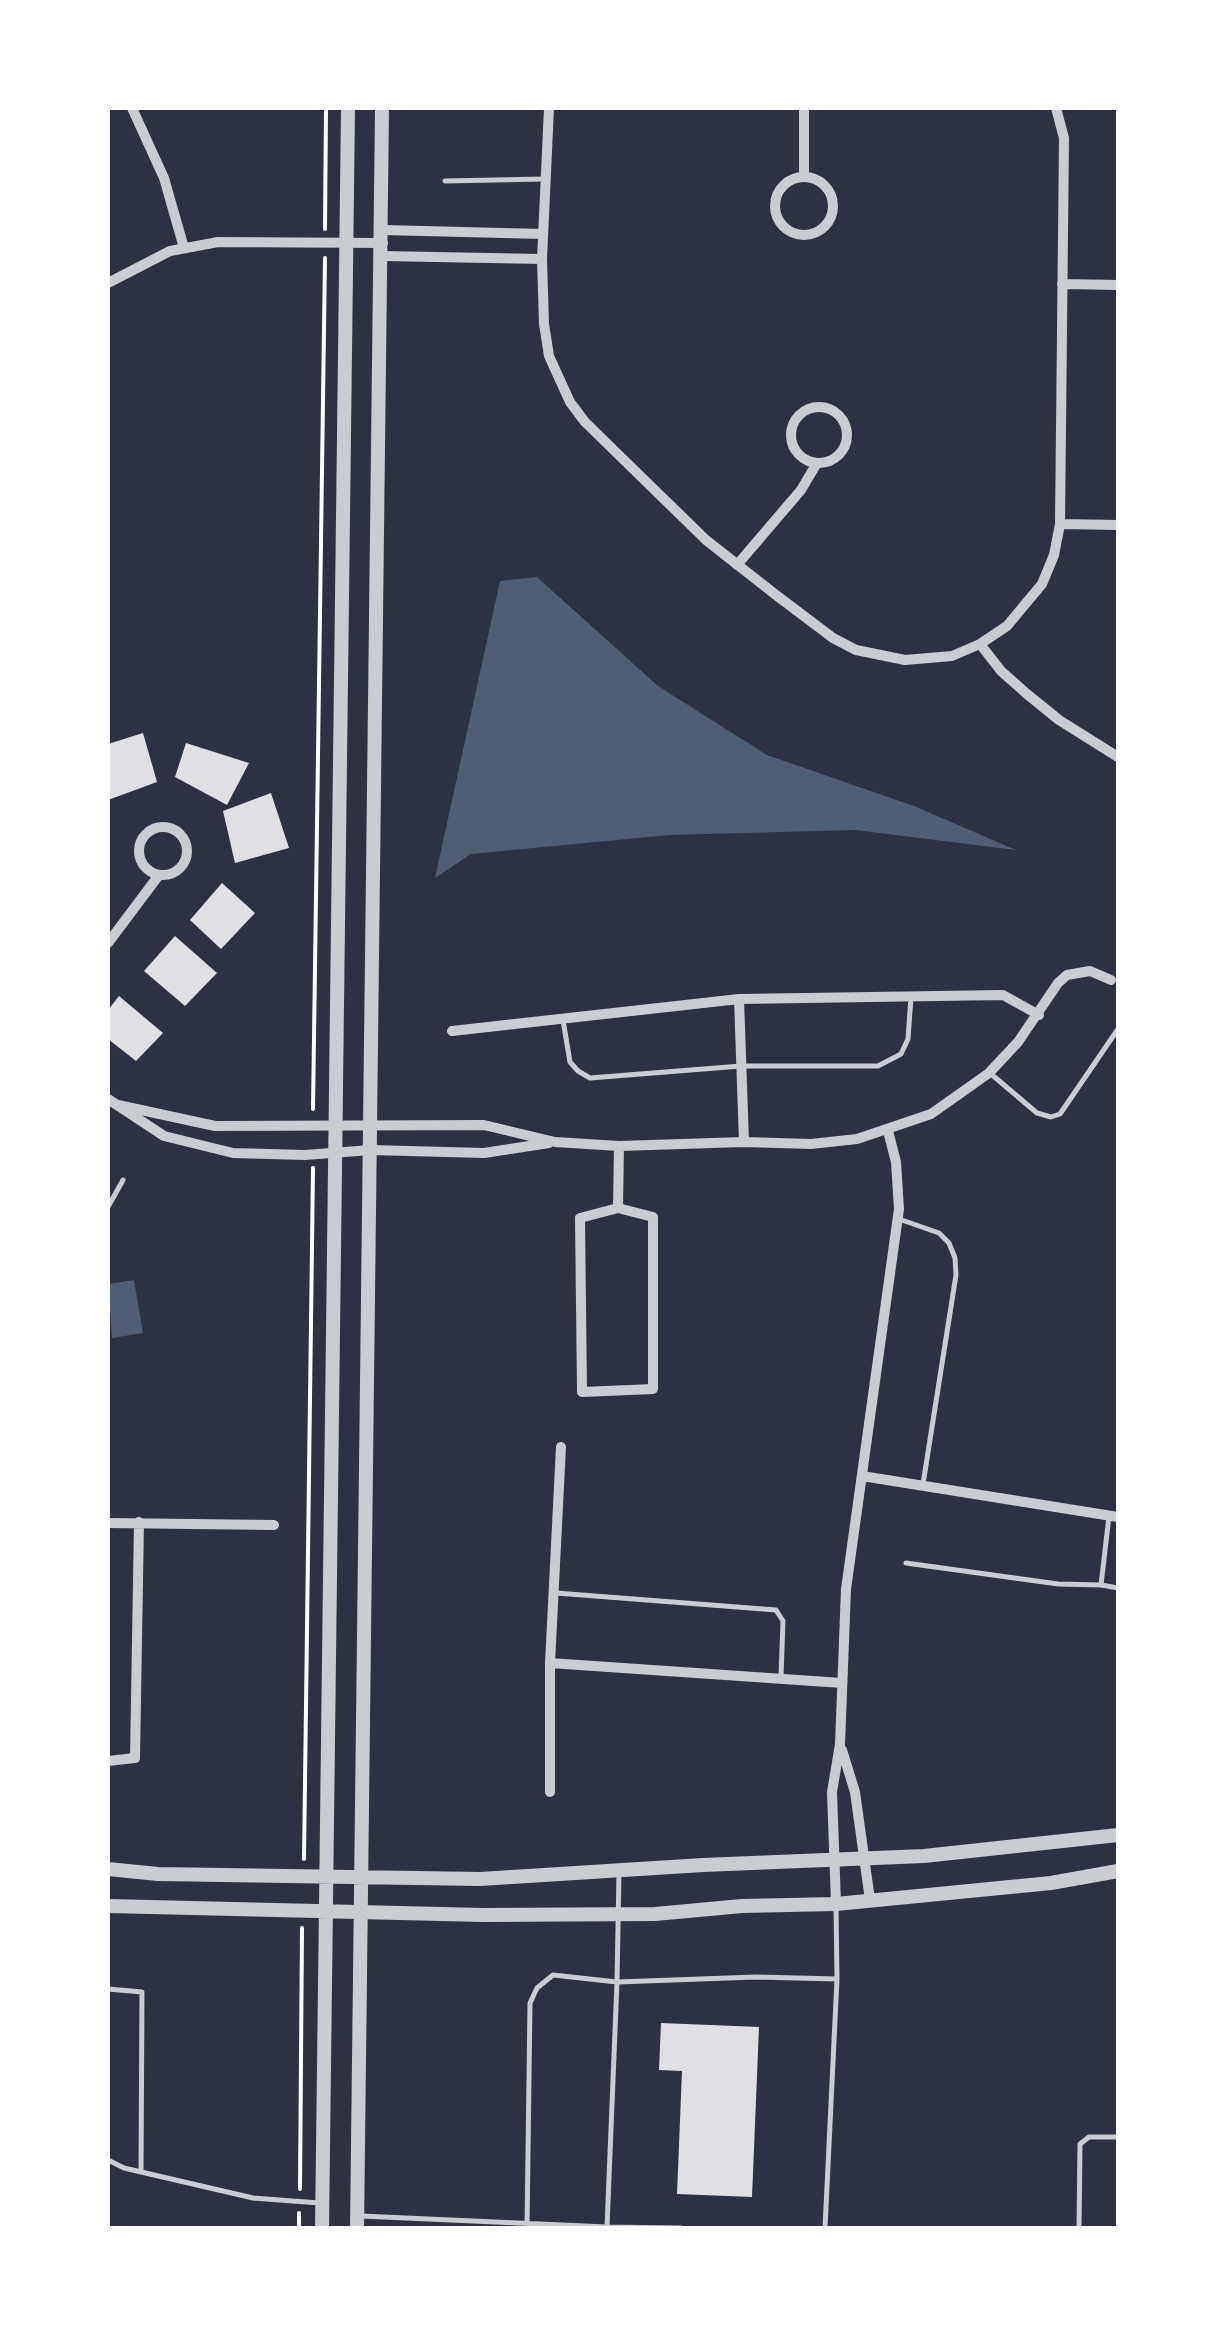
<!DOCTYPE html>
<html>
<head>
<meta charset="utf-8">
<style>
  body { margin:0 }
  #map { position:relative; width:1226px; height:2336px; overflow:hidden; background:#2d3142; font-family:"Fira Sans Condensed",sans-serif }
  canvas { display:block }
  .frame { position:absolute; inset:0; border:110px solid #fff; pointer-events:none }
</style>
</head>
<body>
<div id="map">
<canvas width="1226" height="2336"></canvas>
<div class="frame"></div>
</div>
<script>
const c = document.querySelector('canvas').getContext('2d');
c.lineJoin = 'round';
function paint(path, color) { c.fillStyle = color; c.fill(path, 'evenodd'); }
const poly = rows => new Path2D(rows.map(r => 'M' + r).join(''));
function strokePath(path, color, width, dash) { c.strokeStyle = color; c.lineWidth = width; c.lineCap = dash ? 'butt' : 'round'; c.setLineDash(dash || []); c.stroke(path); }
paint(poly([
  [537,577,658,686,767,755,914,806,1016,850,855,830,669,835,471,854,435,878,500,581],
  [134,1280,143,1333,112,1338,108,1284]
]), '#4f5d75');
paint(poly([
  [143,733,157,782,108,800,108,744],
  [186,743,249,763,227,805,175,777],
  [271,793,289,848,235,863,223,811],
  [222,883,255,913,221,949,190,920],
  [175,936,217,973,185,1006,144,971],
  [119,996,163,1033,136,1061,108,1039,108,1010],
  [661,2023,759,2027,752,2197,677,2194,682,2071,659,2070]
]), '#e0e0e3');
strokePath(poly([
  [325,229,326,108],
  [313,1109,325,258],
  [304,1859,313,1168],
  [300,2189,302,1928],
  [299,2228,299,2213]
]), '#fff', 4);
strokePath(poly([
  [445,181,544,179],
  [563,1020,570,1062,578,1071,590,1078,741,1066,878,1066,901,1054,908,1039,911,997],
  [991,1074,1037,1113,1051,1117,1060,1114,1118,1029],
  [108,1207,123,1180],
  [899,1219,939,1233,949,1243,955,1258,956,1275,923,1484],
  [906,1563,1058,1584,1101,1585,1109,1516],
  [1101,1585,1118,1588],
  [556,1593,776,1610,783,1621,781,1676],
  [108,1989,142,1992,141,2172],
  [108,2160,124,2168,253,2198,319,2203],
  [361,2216,607,2227],
  [527,2228,530,2003,537,1988,553,1975,617,1982,619,1872],
  [681,2228,607,2227,617,1982,756,1977,837,1979,836,1907],
  [825,2228,837,1979],
  [1079,2228,1080,2144,1089,2137,1118,2137]
]), '#caccd0', 5);
strokePath(poly([
  [132,108,164,178,184,248],
  [549,108,542,259,544,324,549,356,570,402,585,422,706,540,776,595,833,638,856,650,905,660,952,656,980,644,1007,626,1042,584,1054,555,1060,524,1064,138,1056,108],
  [804,177,804,108],
  '775 206a29 29 0 1 1 58 0a29 29 0 1 1-58 0Z',
  [383,230,543,234],
  [382,256,542,259],
  [108,283,170,251,218,242,383,243],
  [1062,284,1118,285],
  '791 435a28 28 0 1 1 56 0a28 28 0 1 1-56 0Z',
  [1060,524,1118,525],
  [737,565,801,490,817,463],
  [980,644,1001,671,1027,694,1059,720,1118,757],
  '139 851a24 24 0 1 1 48 0a24 24 0 1 1-48 0Z',
  [108,943,159,875],
  [739,999,744,1142],
  [452,1031,739,999,1003,995,1039,1015],
  [108,1099,164,1136,233,1153,305,1155,371,1150,484,1153,549,1143],
  [118,1105,215,1126,484,1125,555,1142,619,1146,744,1142,811,1144,857,1139,931,1114,989,1073,1018,1042,1058,983,1067,975,1090,971,1111,980],
  [618,1208,580,1218,582,1392,653,1389,653,1217,618,1208,619,1146],
  [862,1476,1118,1517],
  [108,1523,274,1525],
  [550,1663,842,1683],
  [842,1750,855,1792,870,1900],
  [108,1761,135,1758,139,1522],
  [550,1792,550,1663,561,1447],
  [836,1904,832,1792,840,1744,846,1589,899,1209,896,1162,888,1131]
]), '#caccd0', 10);
strokePath(poly([
  [108,1869,158,1874,480,1879,703,1865,924,1856,1118,1835],
  [108,1906,483,1915,655,1914,742,1906,836,1904,1051,1883,1118,1871],
  [322,2228,348,108],
  [357,2228,382,108]
]), '#caccd0', 14);
</script>
</body>
</html>
